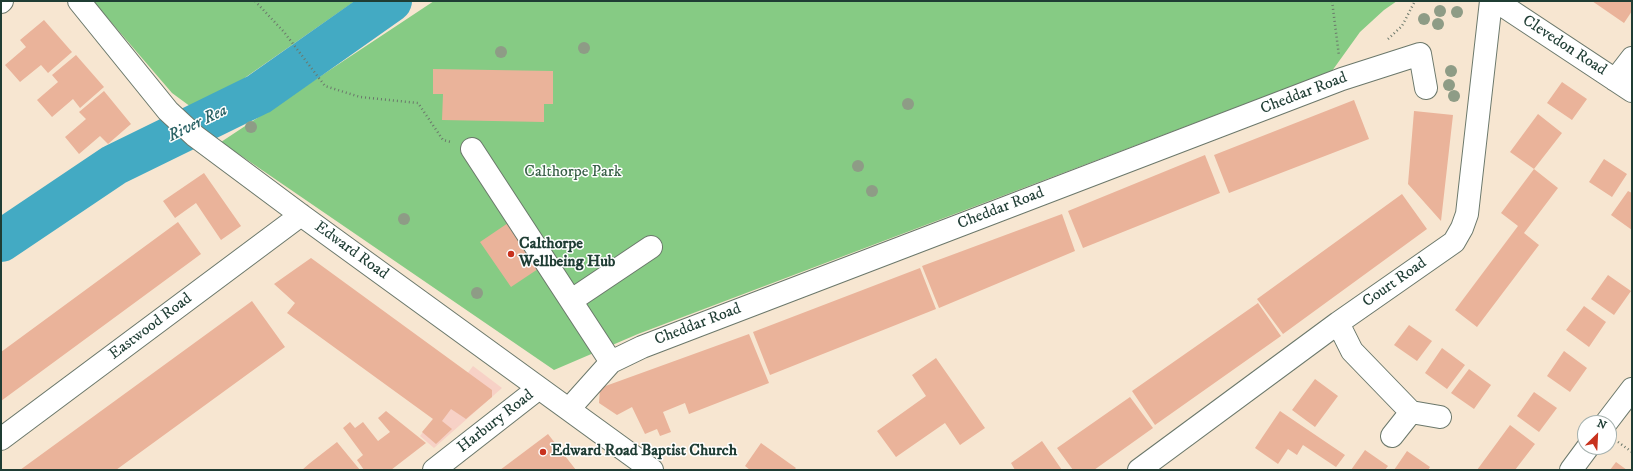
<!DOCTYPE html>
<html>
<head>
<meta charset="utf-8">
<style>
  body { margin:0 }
  #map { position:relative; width:1633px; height:471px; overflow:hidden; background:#f7e6d1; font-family:"IM FELL DW Pica",serif }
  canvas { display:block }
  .frame { position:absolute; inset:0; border:2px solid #1f3d34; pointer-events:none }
  .north { position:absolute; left:1577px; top:415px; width:40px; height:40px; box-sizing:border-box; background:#fff; border:1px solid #a5b1ae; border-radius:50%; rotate:24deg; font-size:11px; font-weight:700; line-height:16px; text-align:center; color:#1f3d34 }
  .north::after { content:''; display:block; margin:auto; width:14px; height:18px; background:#c8321e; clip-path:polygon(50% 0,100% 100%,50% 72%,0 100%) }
</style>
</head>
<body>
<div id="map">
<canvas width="1633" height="471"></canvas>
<div class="frame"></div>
<div class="north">N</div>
</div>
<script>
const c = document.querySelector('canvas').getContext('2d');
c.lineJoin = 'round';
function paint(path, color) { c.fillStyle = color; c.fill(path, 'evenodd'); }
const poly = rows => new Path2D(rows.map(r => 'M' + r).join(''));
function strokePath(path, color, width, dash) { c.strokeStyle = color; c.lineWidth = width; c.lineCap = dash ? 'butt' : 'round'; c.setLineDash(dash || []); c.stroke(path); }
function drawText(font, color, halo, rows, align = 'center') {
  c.font = font + ' "IM FELL DW Pica",serif'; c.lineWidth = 3; c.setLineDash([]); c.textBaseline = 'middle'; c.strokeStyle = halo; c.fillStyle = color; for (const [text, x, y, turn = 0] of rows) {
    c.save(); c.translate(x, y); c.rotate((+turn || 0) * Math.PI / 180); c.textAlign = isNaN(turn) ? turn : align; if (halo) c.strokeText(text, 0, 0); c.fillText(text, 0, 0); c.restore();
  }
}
paint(poly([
  [473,366,502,388,434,448,420,436]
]), '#f7d1c6');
paint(poly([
  [93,1,355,1,246,77,202,115,172,93],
  [434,1,1397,1,1384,10,1360,32,1332,71,638,334,554,370,221,142]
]), '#86cb84');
strokePath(poly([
  [1,241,114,165,259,94,391,1]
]), '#43aac3', 42);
paint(poly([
  [1592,1,1632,1,1632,11,1624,23],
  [44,20,72,52,48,73,41,65,20,82,5,65,26,47,20,40],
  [76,55,104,87,80,108,73,99,52,117,37,100,58,82,52,75],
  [433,69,553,71,553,104,544,104,544,122,442,120,443,94,433,94],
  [1562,82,1587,99,1572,120,1547,103],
  [104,91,131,124,108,144,100,136,79,154,65,137,86,119,79,112],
  [1354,100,1369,139,1229,193,1214,155],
  [1414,111,1453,115,1441,221,1408,184],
  [1538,114,1562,133,1534,169,1510,152],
  [1205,155,1220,193,1083,248,1068,211],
  [1604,159,1627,174,1612,197,1589,182],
  [1534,169,1558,188,1524,233,1539,245,1477,327,1455,310,1518,226,1501,213],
  [204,173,241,226,221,240,196,203,175,218,163,201],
  [1628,191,1632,193,1632,230,1611,215],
  [1402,194,1427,229,1283,334,1257,299],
  [1062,214,1075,251,939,308,922,266],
  [511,221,541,267,511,287,480,242],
  [178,222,201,254,1,401,1,352],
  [311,258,492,390,492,397,466,419,451,409,442,421,452,429,436,444,422,432,433,419,287,313,295,303,274,284],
  [920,268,936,309,770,375,753,332],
  [1608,275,1631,291,1614,315,1591,299],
  [252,301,285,347,116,470,20,470],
  [1258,303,1281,336,1155,425,1132,391],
  [1584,306,1606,322,1589,347,1566,330],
  [1409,325,1432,341,1417,361,1394,345],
  [749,334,769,383,689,414,685,403,663,412,671,432,660,436,657,429,645,434,632,407,617,415,599,403,600,388],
  [1442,348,1465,365,1447,389,1425,373],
  [1564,351,1587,368,1570,392,1547,376],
  [936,358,985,428,960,445,945,423,896,457,877,431,926,396,912,375],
  [1469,369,1491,385,1474,409,1451,393],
  [1315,379,1338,396,1315,427,1292,410],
  [1534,392,1557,408,1539,432,1517,416],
  [1130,397,1153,428,1094,470,1073,470,1057,448],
  [386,411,426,443,391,470,364,470,357,460,363,455,343,428,350,422,355,428,363,422,378,441,390,432,378,418],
  [1280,411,1345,455,1336,467,1303,445,1297,455,1288,449,1278,464,1255,448],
  [1510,425,1535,444,1515,470,1477,470],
  [548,434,576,470,500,470],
  [1042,441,1062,470,1015,470,1011,463],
  [337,442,360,470,302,470,310,463],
  [761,443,796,468,794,470,750,470,745,466],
  [1365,450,1388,466,1385,470,1351,470],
  [1407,451,1430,467,1428,470,1394,470],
  [1616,462,1627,470,1610,470]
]), '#eab39a');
const minor = poly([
  [79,1,168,111,195,136,301,215,652,470],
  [1496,1,1632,91],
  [1,2,2,1],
  [1615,80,1632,58],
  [472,149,611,362],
  [572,300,651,247],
  [1338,323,1352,351,1411,412],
  [569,409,611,362,642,347,1342,79,1420,54,1426,88],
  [1606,423,1632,389],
  [1392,436,1411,412,1440,417],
  [1,439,301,215],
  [434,470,539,388],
  [1139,470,1338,323,1454,242,1462,228,1467,214,1491,1],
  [1571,470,1588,447]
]);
strokePath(minor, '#6b786b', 24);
strokePath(poly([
  [255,1,284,32,325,86,360,97,418,103,443,140,451,142],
  [1332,1,1339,56],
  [1388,39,1402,26,1415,1],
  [1618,442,1632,452]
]), '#6b786b', 2.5, [1, 3]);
strokePath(minor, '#fff', 22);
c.fillStyle = '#8e9c86';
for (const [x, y] of [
  [1440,11],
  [1457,12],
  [1424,19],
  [1438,24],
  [584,48],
  [501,52],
  [1451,71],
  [1449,85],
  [1454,96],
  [908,104],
  [251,127],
  [858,166],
  [872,191],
  [404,219],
  [477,293]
]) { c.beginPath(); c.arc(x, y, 6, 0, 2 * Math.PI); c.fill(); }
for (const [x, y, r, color] of [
  [511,254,4,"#c8321e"],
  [543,452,4,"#c8321e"]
]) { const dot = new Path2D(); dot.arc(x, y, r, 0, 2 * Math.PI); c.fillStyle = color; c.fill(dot); strokePath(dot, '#fff', 1.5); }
drawText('16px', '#1f3d34', '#fff', [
  ["Clevedon Road",1564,46,33],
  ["Cheddar Road",1304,94,-21],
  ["Cheddar Road",1001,209,-21],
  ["Edward Road",351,251,36],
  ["Court Road",1395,283,-35],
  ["Cheddar Road",698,325,-21],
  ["Eastwood Road",151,327,-37],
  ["Harbury Road",496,422,-38]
]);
drawText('16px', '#396048', '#fff', [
  ["Calthorpe Park",573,173]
]);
drawText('bold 16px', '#1f3d34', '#fff', [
  ["Calthorpe",519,245],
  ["Wellbeing Hub",519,263],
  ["Edward Road Baptist Church",551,452]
], 'left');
drawText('italic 17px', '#2c6366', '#fff', [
  ["River Rea",198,124,-26]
]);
</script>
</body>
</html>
